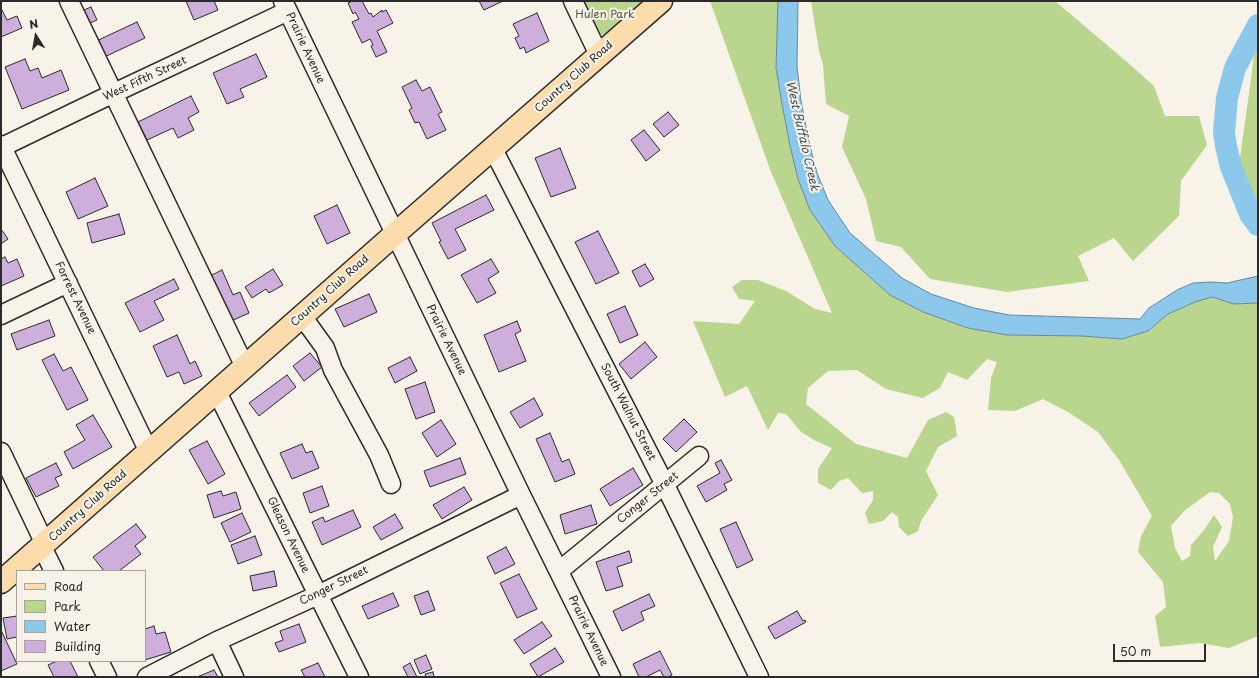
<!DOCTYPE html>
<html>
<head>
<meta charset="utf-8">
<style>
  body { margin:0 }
  #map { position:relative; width:1259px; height:678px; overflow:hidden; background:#f7f3e8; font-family:"Playpen Sans",sans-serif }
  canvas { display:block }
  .frame { position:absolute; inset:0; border:2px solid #2b2b2b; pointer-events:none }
  .legend { position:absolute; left:16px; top:570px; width:130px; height:92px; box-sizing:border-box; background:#f7f3e8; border:1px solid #a5a39c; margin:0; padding:5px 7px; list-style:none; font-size:12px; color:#2b2b2b }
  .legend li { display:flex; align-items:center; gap:8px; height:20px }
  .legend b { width:20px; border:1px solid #a5a39c }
  .north { position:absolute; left:16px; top:16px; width:40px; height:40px; -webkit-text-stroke:3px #f7f3e8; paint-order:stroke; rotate:349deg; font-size:11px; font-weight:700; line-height:16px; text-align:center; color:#2b2b2b }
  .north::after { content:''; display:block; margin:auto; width:14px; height:18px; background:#2b2b2b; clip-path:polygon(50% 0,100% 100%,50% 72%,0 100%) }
  .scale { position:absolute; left:1113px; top:644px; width:93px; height:18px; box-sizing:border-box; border:2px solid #2b2b2b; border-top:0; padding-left:5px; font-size:12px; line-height:14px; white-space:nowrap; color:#2b2b2b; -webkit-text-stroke:3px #f7f3e8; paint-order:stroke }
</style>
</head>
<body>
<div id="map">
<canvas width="1259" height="678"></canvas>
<div class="frame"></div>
<ul class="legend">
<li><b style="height:5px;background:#fcdcac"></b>Road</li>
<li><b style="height:11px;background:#bad68e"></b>Park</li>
<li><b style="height:11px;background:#8cc7ec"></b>Water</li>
<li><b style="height:11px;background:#ceafdb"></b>Building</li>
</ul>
<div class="north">N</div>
<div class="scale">50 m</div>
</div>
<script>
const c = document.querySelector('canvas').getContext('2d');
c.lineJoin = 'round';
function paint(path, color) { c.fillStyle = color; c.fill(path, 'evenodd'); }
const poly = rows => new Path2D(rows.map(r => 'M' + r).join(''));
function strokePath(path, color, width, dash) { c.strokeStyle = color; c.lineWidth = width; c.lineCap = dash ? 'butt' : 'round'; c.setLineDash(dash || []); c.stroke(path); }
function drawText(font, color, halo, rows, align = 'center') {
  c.font = font + ' "Playpen Sans",sans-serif'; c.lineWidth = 4; c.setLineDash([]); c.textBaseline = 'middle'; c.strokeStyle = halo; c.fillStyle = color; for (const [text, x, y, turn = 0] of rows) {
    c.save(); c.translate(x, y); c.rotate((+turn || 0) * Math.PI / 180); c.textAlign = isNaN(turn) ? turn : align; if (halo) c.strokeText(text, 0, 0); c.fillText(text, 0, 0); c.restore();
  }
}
paint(poly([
  [582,1,642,1,604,35,598,34],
  [710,1,778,1,776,68,782,104,790,146,798,179,810,210,835,246,890,295,923,312,968,328,1007,335,1082,336,1122,339,1148,331,1168,314,1195,302,1212,297,1234,304,1258,303,1258,636,1229,648,1200,643,1160,647,1155,616,1166,607,1163,582,1138,552,1141,536,1152,516,1119,460,1098,432,1068,412,1043,399,1015,411,988,410,991,378,997,362,987,359,967,380,948,372,940,388,923,398,886,389,857,370,828,371,808,388,806,404,856,444,907,458,928,420,946,412,954,417,957,436,938,447,926,471,938,495,921,521,918,531,908,536,899,527,898,517,892,512,883,521,869,524,865,513,873,500,873,491,862,493,848,478,839,481,831,490,818,483,818,469,832,448,816,441,801,432,786,414,778,413,768,430,747,386,725,397,693,321,739,324,755,301,739,299,732,287,742,280,758,280,786,291,815,309,832,313,771,172],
  [1210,492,1219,493,1230,504,1233,517,1229,541,1215,561,1213,547,1222,527,1214,515,1204,530,1191,545,1190,556,1182,561,1175,548,1171,526,1184,511],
  [811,1,1055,1,1127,62,1154,86,1165,116,1199,116,1207,145,1181,181,1179,216,1133,261,1114,238,1078,256,1089,281,1007,292,930,279,901,247,876,241,866,199,842,147,849,116,826,104,823,65,819,51],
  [1258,46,1258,210,1239,165,1251,79,1254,56]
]), '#bad68e');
const water = poly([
  [778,1,798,1,797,66,801,101,809,142,817,173,828,200,850,233,902,278,931,294,974,308,1009,315,1140,319,1149,308,1177,290,1193,283,1211,282,1227,283,1258,276,1258,303,1234,304,1212,297,1195,302,1168,314,1148,331,1122,339,1082,336,1007,335,968,328,923,312,890,295,835,246,810,210,798,179,790,146,782,104,776,68,778,1]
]);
paint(water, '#8cc7ec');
strokePath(water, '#65899f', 1);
strokePath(poly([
  [1258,25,1235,68,1227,98,1224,132,1226,146,1231,167,1250,214,1258,225]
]), '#8cc7ec', 22);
const building = poly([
  [186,1,214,1,218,10,194,20,186,1],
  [353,1,362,1,369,14,371,13,373,17,382,10,382,12,386,10,393,23,377,31,387,52,376,57,371,46,373,45,370,39,362,43,352,22,359,19,355,12,353,14,348,3,353,1],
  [479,1,503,1,484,10,479,1],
  [91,7,97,20,81,27,75,14,91,7],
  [1,10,2,10,7,20,17,16,22,28,1,37,1,10],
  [537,13,549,41,526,53,524,47,520,49,515,38,519,36,513,24,537,13],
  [137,22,145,38,100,59,92,43,137,22],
  [256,54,267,77,240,89,244,97,227,104,213,73,256,54],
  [25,59,30,71,38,68,42,78,61,70,69,90,22,109,5,67,25,59],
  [416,80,422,91,430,87,442,112,438,114,446,130,427,139,419,122,415,123,409,110,412,108,402,87,416,80],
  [191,96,199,112,188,118,194,130,178,138,173,128,147,140,138,122,191,96],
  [668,112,679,125,664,137,653,124,668,112],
  [644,130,660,150,646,161,631,140,644,130],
  [560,148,576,188,551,197,535,158,560,148],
  [95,178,108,206,78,219,66,192,95,178],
  [486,195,494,210,455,229,466,250,448,259,439,242,441,241,432,223,486,195],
  [337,205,350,233,327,244,314,216,337,205],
  [119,214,125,234,92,243,87,223,119,214],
  [1,229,8,239,1,244,1,229],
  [598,231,619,273,596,284,575,242,598,231],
  [5,257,8,263,17,259,24,276,1,286,1,259,5,257],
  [491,259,499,272,488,279,496,293,477,303,461,275,491,259],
  [645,264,654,279,640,287,632,271,645,264],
  [273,269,283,285,269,293,266,289,252,298,245,287,273,269],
  [222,270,233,295,240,292,249,313,229,322,208,277,222,270],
  [174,279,179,289,154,301,164,320,140,332,125,303,174,279],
  [369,294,377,312,344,327,335,309,369,294],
  [625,306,638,335,620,343,607,314,625,306],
  [49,320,55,336,17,350,11,334,49,320],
  [517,321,521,331,515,334,526,361,499,372,484,335,517,321],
  [177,335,190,364,195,361,202,376,184,384,179,372,167,377,153,346,177,335],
  [645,342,657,357,631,379,619,364,645,342],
  [310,353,322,367,304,381,293,366,310,353],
  [54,354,63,371,71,367,88,400,67,410,42,360,54,354],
  [410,357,417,371,395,383,388,368,410,357],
  [287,375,296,387,259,416,249,403,287,375],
  [425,382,435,412,416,419,405,389,425,382],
  [534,398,543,415,520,428,510,412,534,398],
  [93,415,112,447,73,469,64,452,85,440,76,425,93,415],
  [684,419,697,432,676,452,663,439,684,419],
  [441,420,456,444,437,457,422,433,441,420],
  [550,433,562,462,569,459,575,474,555,482,536,439,550,433],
  [207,441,225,474,208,484,189,450,207,441],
  [302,444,306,453,312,451,319,468,292,479,280,453,302,444],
  [460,458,466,474,430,487,424,471,460,458],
  [721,460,732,480,724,484,727,490,706,502,697,486,720,473,715,463,721,460],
  [56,463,62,475,55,478,59,486,36,497,26,478,56,463],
  [633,468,643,485,610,506,600,489,633,468],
  [322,486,329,506,310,513,303,493,322,486],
  [464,487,472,500,442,519,433,505,464,487],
  [221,491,223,496,236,492,241,509,214,518,207,495,221,491],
  [591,505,597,524,565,534,560,515,591,505],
  [353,510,361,527,322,545,312,522,323,517,325,522,353,510],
  [242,513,251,532,230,542,221,523,242,513],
  [395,514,403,528,381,540,373,527,395,514],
  [736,522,753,560,737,568,720,529,736,522],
  [136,524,146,537,135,546,141,554,119,571,104,571,93,557,136,524],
  [255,536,262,555,238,564,231,545,255,536],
  [506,547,515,564,495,574,487,557,506,547],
  [629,551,632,562,617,567,623,586,606,591,596,562,629,551],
  [274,571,277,586,253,591,250,576,274,571],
  [519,574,537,609,517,618,500,583,519,574],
  [428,591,435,610,421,615,414,596,428,591],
  [393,593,399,606,368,619,362,606,393,593],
  [649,594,655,606,641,612,644,620,622,631,613,611,649,594],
  [797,611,803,621,805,620,806,622,775,639,768,627,797,611],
  [17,616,17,637,7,639,3,618,17,616],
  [542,622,552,636,524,654,514,640,542,622],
  [299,624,306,642,279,652,275,643,283,640,280,631,299,624],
  [154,626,156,634,165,632,171,652,145,660,145,629,154,626],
  [1,630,17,664,1,671,1,630],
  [555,648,564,662,538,677,530,664,555,648],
  [660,651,672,675,668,677,664,677,660,670,646,677,639,677,633,664,660,651],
  [426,655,432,669,420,674,414,660,426,655],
  [57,661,70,661,78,677,54,677,48,665,57,661],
  [318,663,325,677,305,677,301,670,318,663],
  [410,663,417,677,408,677,403,667,410,663],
  [214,670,218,677,197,677,214,670],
  [433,672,434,677,426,677,425,674,433,672]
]);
paint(building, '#ceafdb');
strokePath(building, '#2b2b2b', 1);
const minor = poly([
  [69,1,245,367],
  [283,1,521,495,611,677],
  [573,1,599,55],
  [1,145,149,452],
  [2,147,114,93,288,11],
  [493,149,665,485,759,677],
  [1,315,68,283],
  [302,316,325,348,333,370,379,455,391,484],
  [217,392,359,677],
  [1,452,45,544],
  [42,547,54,571],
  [559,571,699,456],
  [217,641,234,677],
  [99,661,107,677],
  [147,677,217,641,318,595,521,495]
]);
const major = poly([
  [1,582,395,234,661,1]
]);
strokePath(minor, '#2b2b2b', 21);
strokePath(major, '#2b2b2b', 25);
strokePath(minor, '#f7f3e8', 18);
strokePath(major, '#fcdcac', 22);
drawText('11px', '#4f5644', '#f7f3e8', [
  ["Hulen Park",605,15]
]);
drawText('11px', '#2b2b2b', '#f7f3e8', [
  ["Prairie Avenue",305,48,65],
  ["Country Club Road",574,77,-42],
  ["West Fifth Street",145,79,-25],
  ["Country Club Road",330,291,-42],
  ["Forrest Avenue",75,298,64],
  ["Prairie Avenue",446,340,64],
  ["South Walnut Street",628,412,63],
  ["Conger Street",648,498,-39],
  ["Country Club Road",88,506,-42],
  ["Gleason Avenue",288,535,64],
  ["Conger Street",334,586,-26],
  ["Prairie Avenue",588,631,64]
]);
drawText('italic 12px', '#43525b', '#f7f3e8', [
  ["West Buffalo Creek",802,136,77]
]);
</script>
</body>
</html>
